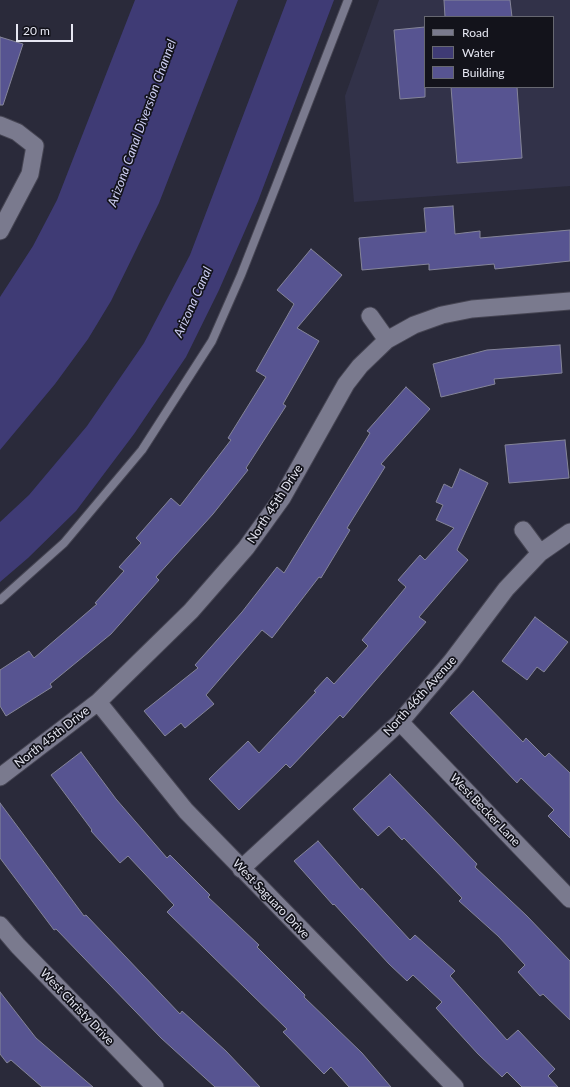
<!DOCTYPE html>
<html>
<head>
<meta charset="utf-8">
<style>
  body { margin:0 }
  #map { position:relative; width:570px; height:1087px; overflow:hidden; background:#2a2a3a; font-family:Lato,sans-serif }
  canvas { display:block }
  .legend { position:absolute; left:424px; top:16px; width:130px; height:72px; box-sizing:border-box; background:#13131b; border:1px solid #676871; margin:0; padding:5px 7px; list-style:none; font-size:12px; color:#e6e7f2 }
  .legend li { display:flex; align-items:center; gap:8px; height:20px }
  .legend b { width:20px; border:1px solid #676871 }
  .scale { position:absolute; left:16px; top:24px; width:57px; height:18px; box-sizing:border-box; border:2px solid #e6e7f2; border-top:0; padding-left:5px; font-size:12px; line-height:14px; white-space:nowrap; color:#e6e7f2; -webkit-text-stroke:3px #13131b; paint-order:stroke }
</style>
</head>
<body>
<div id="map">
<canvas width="570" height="1087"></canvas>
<ul class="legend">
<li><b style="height:5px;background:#7a7a8e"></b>Road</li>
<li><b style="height:11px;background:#3f3b75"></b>Water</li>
<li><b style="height:11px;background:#575491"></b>Building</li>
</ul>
<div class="scale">20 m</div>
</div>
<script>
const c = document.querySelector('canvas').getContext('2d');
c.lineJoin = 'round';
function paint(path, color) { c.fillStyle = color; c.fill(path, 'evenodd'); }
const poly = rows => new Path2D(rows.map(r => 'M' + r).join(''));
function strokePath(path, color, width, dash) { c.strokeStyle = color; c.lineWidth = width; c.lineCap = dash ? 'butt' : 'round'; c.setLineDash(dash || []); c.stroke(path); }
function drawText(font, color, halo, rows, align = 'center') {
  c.font = font + ' Lato,sans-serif'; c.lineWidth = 3.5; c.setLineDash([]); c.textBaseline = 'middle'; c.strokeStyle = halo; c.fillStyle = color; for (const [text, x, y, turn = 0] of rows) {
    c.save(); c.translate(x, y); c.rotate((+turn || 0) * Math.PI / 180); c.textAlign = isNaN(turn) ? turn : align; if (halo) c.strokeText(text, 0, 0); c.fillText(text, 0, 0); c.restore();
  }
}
paint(poly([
  [379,0,570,0,570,186,354,202,345,96],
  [425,17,553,17,553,87,425,87]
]), '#323249');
paint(poly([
  [135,0,238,0,159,203,111,301,88,339,55,384,0,450,0,297,33,246,57,200],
  [287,0,334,0,258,201,219,290,186,357,134,434,76,511,28,558,0,582,0,522,29,495,87,426,144,343,190,255]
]), '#3f3b75');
const building = poly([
  [444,0,510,0,512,17,445,17,444,0],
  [425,27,425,97,400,99,394,30,425,27],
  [0,37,23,44,3,105,0,105,0,37],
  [451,87,517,87,522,158,457,163,451,87],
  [453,206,455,234,480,231,480,238,570,230,570,261,495,269,494,264,429,270,429,264,362,270,359,238,426,232,424,208,453,206],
  [311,249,342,275,297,328,319,341,283,404,286,406,246,468,248,470,213,514,156,577,159,580,111,634,50,684,52,687,6,716,0,706,0,670,29,651,34,658,97,604,95,603,124,571,119,567,141,543,136,538,171,498,180,506,231,440,228,438,266,377,256,371,294,304,277,290,311,249],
  [560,345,562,373,494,379,495,384,441,397,433,364,487,350,560,345],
  [406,387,430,409,381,464,385,467,347,528,350,530,321,578,319,577,272,638,262,630,206,695,214,704,185,728,181,723,165,736,144,711,198,668,195,665,242,612,277,567,284,573,370,433,367,431,406,387],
  [565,440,569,478,509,483,505,445,565,440],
  [460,469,488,483,457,550,468,560,419,617,426,622,343,718,340,715,290,768,286,764,239,810,209,779,248,741,259,753,316,692,314,691,327,677,334,684,368,646,362,640,406,587,398,580,420,555,425,560,454,528,436,520,443,505,436,502,444,484,452,488,460,469],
  [535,617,568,642,544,672,537,667,527,680,502,661,535,617],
  [473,691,523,742,526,738,545,757,549,753,570,773,570,838,548,816,554,810,521,778,517,783,450,713,473,691],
  [81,752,116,799,167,858,170,855,210,895,208,897,259,945,257,947,305,995,304,997,362,1053,391,1087,349,1087,331,1067,324,1074,283,1032,287,1029,167,912,174,905,128,856,120,863,91,831,92,830,51,775,81,752],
  [390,774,477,864,475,867,527,916,570,961,570,1020,543,994,540,996,518,972,525,965,498,936,459,901,462,898,404,838,402,840,389,826,378,836,353,809,390,774],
  [0,803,84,916,86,915,180,1014,182,1011,226,1051,260,1087,215,1087,161,1038,56,929,54,930,0,858,0,803],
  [318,841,361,890,362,888,410,940,415,935,455,971,450,976,507,1040,518,1030,555,1069,548,1076,558,1087,522,1087,507,1072,502,1077,478,1054,436,1008,442,1002,413,975,407,981,389,964,334,904,333,905,294,861,318,841],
  [0,992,36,1038,93,1087,42,1087,11,1060,7,1063,0,1054,0,992]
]);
paint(building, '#575491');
strokePath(building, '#858599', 1);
const service = poly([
  [0,600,64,543,142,450,212,341,241,275,276,186,348,0]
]);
const minor = poly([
  [0,125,17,132,35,146,30,174,0,231],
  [370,316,387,340],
  [523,530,540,553],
  [98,702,186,811,455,1087],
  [400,722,570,899],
  [0,777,98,702,191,611,246,548,282,498,346,384,360,366,387,340,414,325,442,315,472,309,570,301],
  [241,869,400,722,451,662,506,589,540,553,570,532],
  [0,925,18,946,155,1087]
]);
strokePath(service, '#464553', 10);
strokePath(minor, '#464553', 19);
strokePath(service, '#7a7a8e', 8);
strokePath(minor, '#7a7a8e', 17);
drawText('12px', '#e6e7f2', '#13131b', [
  ["North 45th Drive",275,504,-57],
  ["North 46th Avenue",420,696,-48],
  ["North 45th Drive",52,737,-38],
  ["West Becker Lane",485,810,46],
  ["West Saguaro Drive",271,899,46],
  ["West Christy Drive",77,1007,46]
]);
drawText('italic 13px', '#cacbef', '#13131b', [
  ["Arizona Canal Diversion Channel",142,123,-70],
  ["Arizona Canal",193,302,-66]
]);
</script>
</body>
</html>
